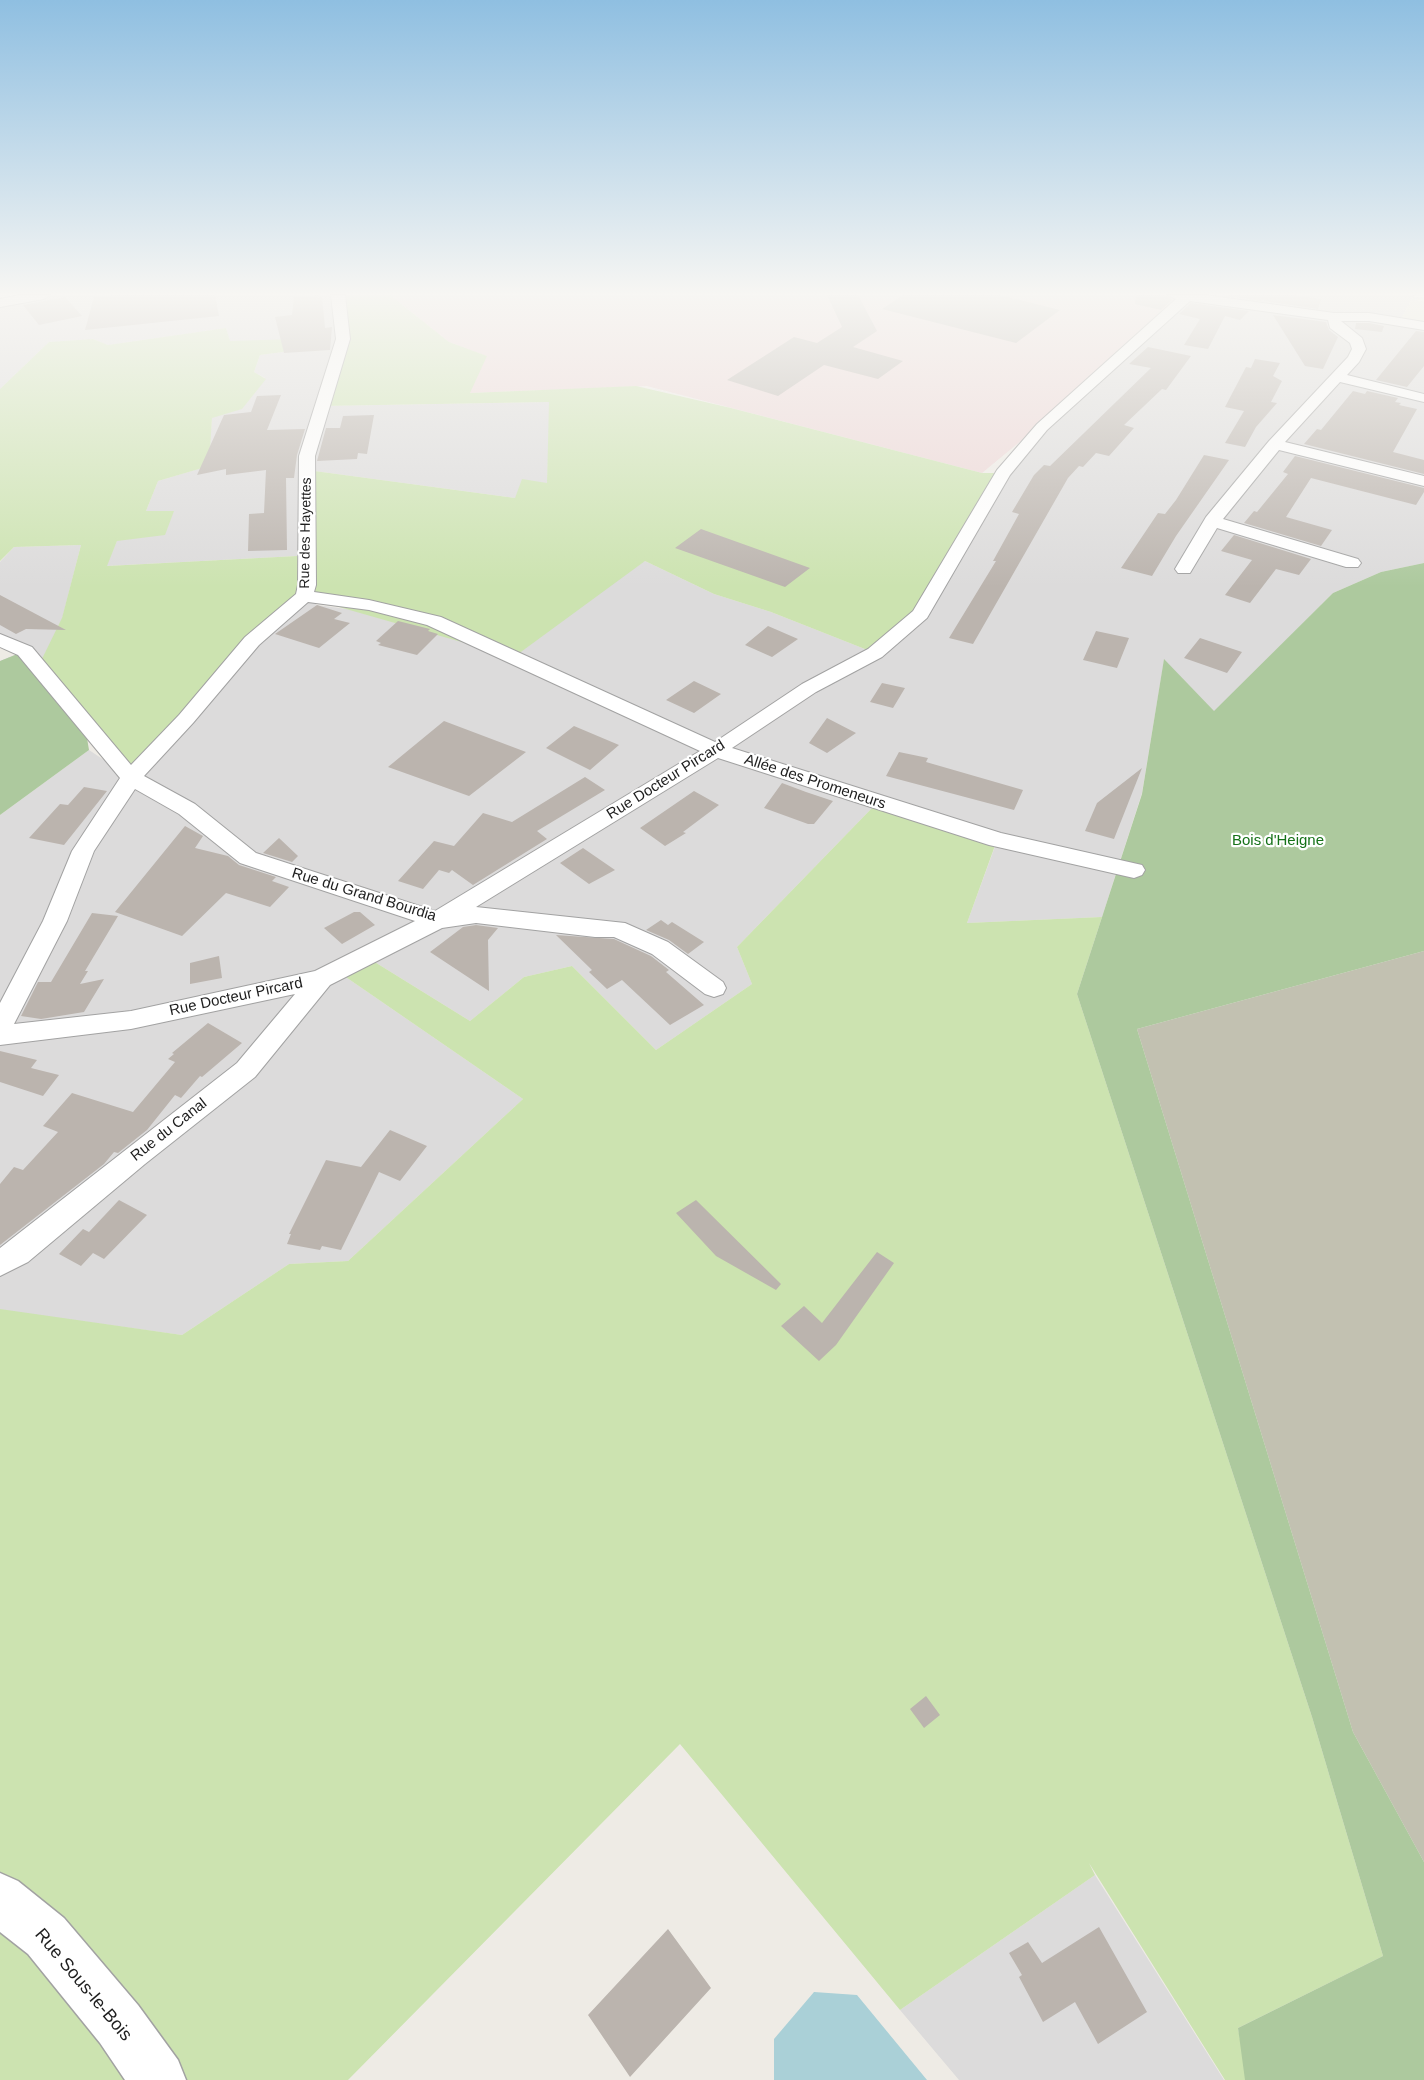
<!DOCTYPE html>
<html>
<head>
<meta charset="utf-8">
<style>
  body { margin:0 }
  canvas { display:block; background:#eeebe5 }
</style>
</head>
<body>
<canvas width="1424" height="2080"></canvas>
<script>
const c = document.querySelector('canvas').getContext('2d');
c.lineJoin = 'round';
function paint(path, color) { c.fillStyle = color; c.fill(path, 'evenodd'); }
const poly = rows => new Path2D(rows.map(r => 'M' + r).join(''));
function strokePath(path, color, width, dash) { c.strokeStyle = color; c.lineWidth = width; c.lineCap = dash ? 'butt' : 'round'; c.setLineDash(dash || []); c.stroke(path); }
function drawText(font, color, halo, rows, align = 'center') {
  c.font = font + ' Helvetica,sans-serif'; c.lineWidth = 4.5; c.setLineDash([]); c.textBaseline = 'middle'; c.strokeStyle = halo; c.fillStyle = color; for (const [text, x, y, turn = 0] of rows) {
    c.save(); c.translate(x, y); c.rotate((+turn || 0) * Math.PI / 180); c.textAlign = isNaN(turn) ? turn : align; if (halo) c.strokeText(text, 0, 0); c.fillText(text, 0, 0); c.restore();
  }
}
paint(poly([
  [45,295,336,295,337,338,323,406,550,402,547,484,515,498,307,470,297,556,106,566,117,541,146,511,158,481,208,466,212,418,265,378,254,372,260,355,290,351,229,341,226,328,108,345,93,339,49,342,0,389,0,303],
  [1189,295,1414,295,1400,321,1424,327,1424,563,1381,572,1333,593,1214,712,1164,660,1142,793,1102,917,967,923,997,841,735,757,872,808,737,947,752,984,656,1050,572,966,524,977,470,1021,365,956,337,971,523,1099,348,1261,289,1264,182,1335,0,1310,0,815,89,750,131,778,304,596,317,605,434,621,645,561,714,594,771,612,875,653,982,507,1057,413],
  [81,545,60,627,38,667,0,661,24,651,0,640,0,562,14,547],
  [1095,1875,1224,2080,959,2080,900,2010]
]), '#dcdbdb');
paint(poly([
  [390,295,1173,295,1186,298,1091,383,982,473,647,386,469,393,486,356,449,342]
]), '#edd6d6');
paint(poly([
  [1424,951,1424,1862,1353,1732,1137,1029]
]), '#c2c1b1');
paint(poly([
  [1412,299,1424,301,1424,326,1400,321]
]), '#eaebd2');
paint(poly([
  [338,295,390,295,449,342,487,356,470,393,636,386,731,408,982,473,1003,473,920,614,875,653,771,612,714,594,645,561,514,657,304,597,131,778,38,667,62,618,81,545,14,547,0,561,0,389,49,342,93,339,108,345,226,328,230,341,295,339,290,351,260,355,254,372,266,379,242,409,212,418,209,466,158,481,146,511,174,511,165,535,117,541,107,566,297,556,303,574,307,470,515,498,522,479,547,483,549,402,322,406,342,333],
  [872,808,997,840,967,923,1102,917,1077,994,1312,1717,1383,1956,1238,2028,1247,2080,1225,2080,1089,1863,1095,1875,900,2010,680,1744,348,2080,0,2080,0,1309,182,1335,289,1264,348,1261,523,1099,337,971,365,956,470,1021,524,977,572,966,656,1050,752,984,737,947]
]), '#cce3b0');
paint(poly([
  [1424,563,1424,951,1137,1029,1353,1732,1424,1862,1424,2080,1245,2080,1238,2028,1383,1956,1312,1717,1077,994,1142,794,1164,659,1214,711,1333,593,1381,572],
  [25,651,84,720,89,750,0,815,0,661]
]), '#adc99e');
paint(poly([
  [814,1992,857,1995,927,2080,774,2080,774,2039]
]), '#aad0d7');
paint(poly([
  [115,295,215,295,219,316,85,330,94,297],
  [318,295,318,298,322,297,325,328,332,327,330,350,284,353,275,317,292,315,294,297],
  [827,295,858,295,877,331,853,347,903,361,878,379,824,365,778,396,727,380,794,337,817,343,842,327],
  [903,295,1000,295,1060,310,1016,343,882,309],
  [1136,295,1165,295,1172,300,1161,310,1135,304],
  [1224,295,1293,295,1321,299,1318,309,1264,301,1263,299,1261,301],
  [65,297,82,316,39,325,23,305],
  [1191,303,1249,311,1240,320,1225,316,1208,349,1184,345,1200,319,1179,314],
  [1273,315,1326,322,1329,330,1338,337,1323,369,1305,366],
  [1356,323,1369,323,1384,326,1382,332,1355,329],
  [1416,331,1424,332,1424,366,1407,387,1376,380],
  [1148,347,1191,356,1166,390,1162,389,1124,425,1134,428,1109,456,1096,453,1083,467,1079,466,1068,478,973,644,949,638,996,561,993,561,1019,514,1012,512,1034,475,1044,465,1050,466,1151,368,1129,364],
  [1255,359,1280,363,1273,376,1282,381,1271,402,1277,403,1256,427,1245,447,1225,443,1244,411,1225,407,1246,367,1251,368],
  [1353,391,1365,394,1367,391,1398,398,1395,402,1401,403,1399,405,1417,409,1393,452,1424,460,1424,474,1304,444,1317,429,1321,430],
  [281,395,267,430,305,429,297,455,294,478,286,478,287,550,248,551,249,514,264,513,266,470,226,475,226,469,197,475,224,415,251,412,257,396],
  [374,415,367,454,358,453,357,459,317,461,326,428,340,428,343,416],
  [1204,455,1229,460,1176,536,1152,576,1121,568,1158,513,1165,514,1176,500],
  [1295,456,1424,488,1424,492,1416,505,1311,478,1286,517,1332,530,1321,546,1244,523,1254,511,1257,512,1288,474,1283,472],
  [701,529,810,568,785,587,675,548],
  [1234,535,1311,559,1299,575,1276,569,1250,603,1225,595,1252,560,1221,551],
  [0,595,66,630,26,629,16,634,0,625],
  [317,605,342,613,334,619,350,623,319,648,275,634],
  [398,621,430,629,428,631,438,634,417,655,378,645,381,643,376,641],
  [768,626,798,639,772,657,745,645],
  [1096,631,1129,638,1117,668,1083,660],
  [1200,638,1242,652,1227,673,1184,658],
  [694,681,721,694,694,713,666,700],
  [882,683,905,688,893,708,870,702],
  [827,718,856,733,827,753,809,743],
  [444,721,526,752,469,796,388,767],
  [574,726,619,745,590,770,546,748],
  [899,752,928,758,926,762,1023,790,1014,810,886,776],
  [1142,768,1114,839,1085,831,1097,803],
  [585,777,605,790,537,831,547,839,473,885,452,870,449,873,439,870,423,889,398,881,434,841,454,846,483,813,512,822],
  [782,783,806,792,833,801,814,824,808,824,764,808],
  [84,787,107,791,64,845,29,838,60,804,68,805],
  [694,791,719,805,683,832,686,833,665,846,640,828],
  [185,826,203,836,195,848,228,856,239,865,276,877,272,881,289,887,270,907,226,893,182,936,115,912],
  [279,838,298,856,292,862,263,853],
  [583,848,615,870,589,884,560,863],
  [354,912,360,912,375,925,342,944,324,928],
  [92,913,118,916,85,971,88,971,80,984,104,979,84,1012,41,1019,21,1016,38,982,51,982],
  [661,920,668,925,672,922,704,942,688,954,669,940,646,930],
  [476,925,498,928,488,940,489,991,430,952,463,927],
  [556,935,614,939,651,956,669,970,666,972,704,1005,670,1025,622,980,607,989,589,972,592,970],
  [219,956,222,978,190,984,190,963],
  [208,1023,242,1043,202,1077,200,1076,181,1098,175,1095,147,1130,118,1153,114,1152,104,1164,0,1245,0,1184,14,1167,23,1170,58,1132,43,1126,72,1093,133,1112,175,1062,168,1059,174,1054,172,1053],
  [0,1051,37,1060,31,1068,59,1075,43,1096,0,1082],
  [390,1130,427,1146,400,1181,379,1172,341,1250,322,1246,320,1250,287,1244,291,1234,289,1234,326,1160,361,1167],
  [119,1200,147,1215,104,1259,93,1253,81,1266,59,1254,83,1229,89,1232],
  [696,1200,781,1284,776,1290,716,1256,676,1213],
  [877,1252,894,1263,836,1345,819,1361,781,1326,804,1306,822,1323],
  [926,1696,940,1715,924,1728,910,1709],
  [1099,1927,1147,2012,1098,2044,1075,2002,1043,2022,1019,1977,1022,1975,1009,1953,1028,1942,1042,1963],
  [668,1929,711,1988,630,2077,588,2015]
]), '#bbb4ae');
const minor = poly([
  [20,295,50,295,44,299,0,307,0,299,20,295],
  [331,295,345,295,350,339,315,456,316,585,314,592,369,600,441,617,715,742,802,684,868,649,913,611,997,470,1037,424,1176,299,1167,295,1205,295,1334,313,1369,313,1424,322,1424,330,1369,321,1341,321,1362,338,1366,349,1359,362,1347,375,1424,394,1424,402,1340,382,1285,442,1424,476,1424,486,1279,450,1223,519,1358,559,1361,563,1358,567,1346,567,1217,528,1190,573,1178,573,1175,569,1206,517,1269,441,1348,357,1352,349,1350,343,1330,328,1328,320,1190,301,1047,430,1010,475,927,618,882,657,816,692,732,748,1001,833,1142,865,1145,870,1142,875,1134,878,989,845,718,758,476,907,625,923,668,942,723,982,726,988,723,994,714,997,705,994,652,954,614,937,595,937,476,923,442,928,330,985,255,1077,145,1164,28,1262,0,1276,0,1248,237,1063,295,994,131,1029,0,1045,0,1003,43,921,72,851,120,778,18,655,0,647,0,634,32,647,131,765,179,715,245,637,296,594,298,585,299,456,336,339,331,295],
  [308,602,369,610,427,625,700,751,435,911,256,853,195,804,144,776,193,723,259,645,308,602],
  [135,789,179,814,240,863,415,921,315,971,131,1011,14,1024,67,921,94,851,135,789]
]);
const tertiary = poly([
  [0,1873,18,1881,64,1918,138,2005,178,2060,186,2080,125,2080,100,2043,28,1954,0,1932,0,1873]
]);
strokePath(minor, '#a2a2a2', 2);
strokePath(tertiary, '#a2a2a2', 3);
paint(minor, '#fff');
paint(tertiary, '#fff');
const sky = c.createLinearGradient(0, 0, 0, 587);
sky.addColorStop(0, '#8fbfe1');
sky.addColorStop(0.5, '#f7f6f3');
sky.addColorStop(1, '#f7f6f300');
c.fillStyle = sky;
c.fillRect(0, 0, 1424, 587);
drawText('14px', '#1e1e1e', '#fff', [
  ["Rue des Hayettes",306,533,-89]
]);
drawText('15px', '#1e1e1e', '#fff', [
  ["Rue Docteur Pircard",666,780,-32],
  ["Allée des Promeneurs",815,782,18],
  ["Rue du Grand Bourdia",364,895,17],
  ["Rue Docteur Pircard",236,997,-12],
  ["Rue du Canal",169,1130,-38]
]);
drawText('15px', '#167219', '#fff', [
  ["Bois d'Heigne",1278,841]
]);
drawText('18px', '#1e1e1e', '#fff', [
  ["Rue Sous-le-Bois",83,1985,50]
]);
</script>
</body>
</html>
